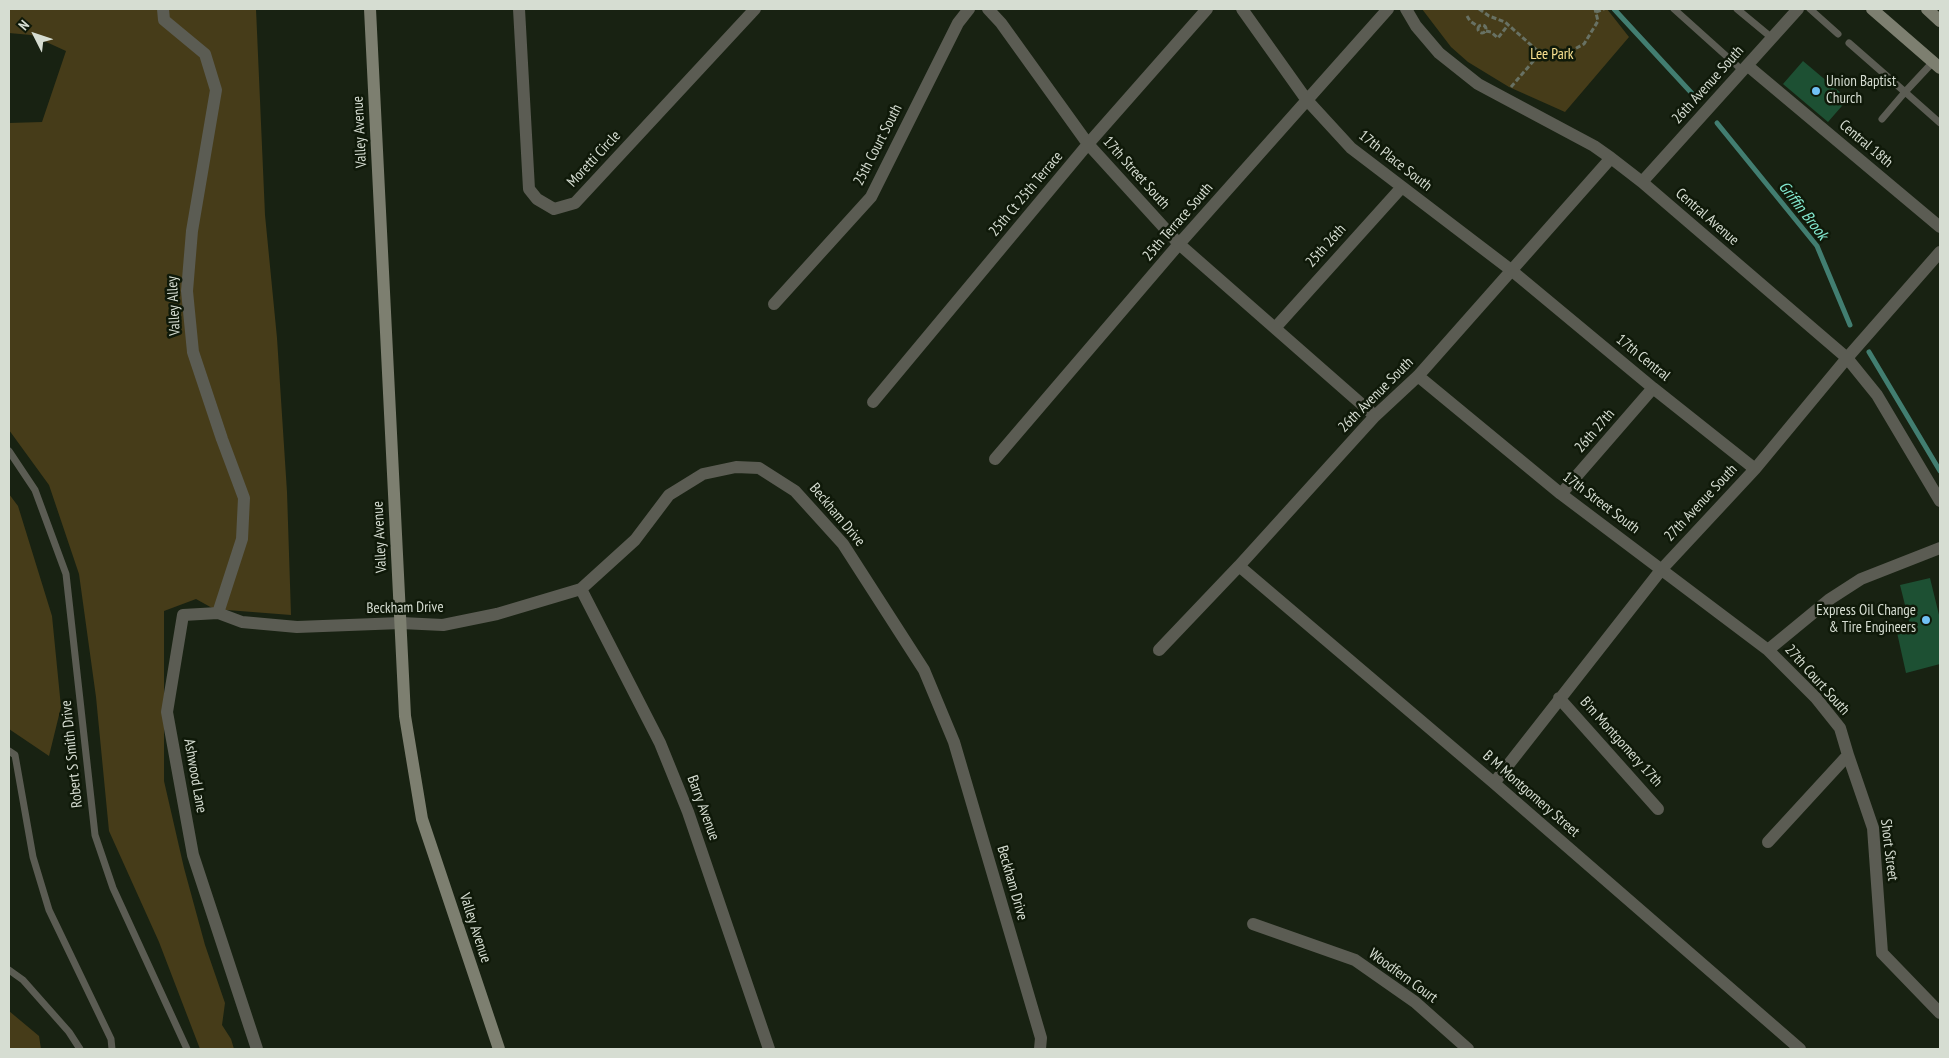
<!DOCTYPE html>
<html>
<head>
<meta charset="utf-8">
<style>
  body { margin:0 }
  #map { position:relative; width:1949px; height:1058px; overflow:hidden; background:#182212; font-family:"PT Sans Narrow",sans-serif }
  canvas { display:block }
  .frame { position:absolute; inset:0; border:10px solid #d6ddd2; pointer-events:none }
  .north { position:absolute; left:10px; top:10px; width:50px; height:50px; -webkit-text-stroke:4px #0f1909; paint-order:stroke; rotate:311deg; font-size:14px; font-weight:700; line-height:20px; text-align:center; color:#d6ddd2 }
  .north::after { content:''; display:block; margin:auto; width:18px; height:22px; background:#d6ddd2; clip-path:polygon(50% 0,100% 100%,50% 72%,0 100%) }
</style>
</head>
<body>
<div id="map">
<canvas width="1949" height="1058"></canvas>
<div class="frame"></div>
<div class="north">N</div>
</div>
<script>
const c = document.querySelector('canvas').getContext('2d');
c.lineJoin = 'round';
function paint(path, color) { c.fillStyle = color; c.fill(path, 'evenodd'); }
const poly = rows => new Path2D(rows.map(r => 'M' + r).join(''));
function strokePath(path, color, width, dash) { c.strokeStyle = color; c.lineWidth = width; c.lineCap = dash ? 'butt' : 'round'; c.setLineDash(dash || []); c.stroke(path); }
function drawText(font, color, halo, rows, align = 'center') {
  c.font = font + ' "PT Sans Narrow",sans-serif'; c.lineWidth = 5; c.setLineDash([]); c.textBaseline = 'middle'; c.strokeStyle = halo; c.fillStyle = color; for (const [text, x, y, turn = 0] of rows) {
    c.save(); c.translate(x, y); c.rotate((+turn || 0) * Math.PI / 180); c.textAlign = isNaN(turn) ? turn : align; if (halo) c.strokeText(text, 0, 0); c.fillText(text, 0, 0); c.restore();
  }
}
paint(poly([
  [9,9,256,9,265,215,277,338,287,492,291,615,214,609,196,599,164,611,164,781,184,868,205,945,225,1003,222,1025,231,1039,234,1049,200,1049,159,942,109,831,96,697,79,574,49,485,9,430,9,123,42,122,66,51,31,35,9,33],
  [1422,9,1607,9,1629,37,1565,112,1509,87,1468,62,1451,47],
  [9,494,18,506,52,616,61,707,49,756,9,729],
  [9,1011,39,1036,41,1049,9,1049]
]), '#463c19');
strokePath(poly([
  [1614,9,1698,100],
  [1717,123,1817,246,1850,325],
  [1869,352,1940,471]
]), '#427e71', 5);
paint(poly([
  [1803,61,1848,99,1828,122,1783,84],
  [1930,578,1940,619,1940,664,1906,673,1896,628,1910,625,1900,585]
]), '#1d5033');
strokePath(poly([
  [1479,9,1489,16,1505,22,1540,53],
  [1596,12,1604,9],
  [1467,16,1470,21,1479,27],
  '1478 29a4 4 0 1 1 8 0a4 4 0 1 1-8 0Z',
  [1486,31,1491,32,1498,38,1508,25],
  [1511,87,1542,51,1561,53,1571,51,1584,44,1598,21,1595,9]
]), '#687163', 3, [5, 2.5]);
strokePath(poly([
  [1674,9,1743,71],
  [1737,9,1772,38],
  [1810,9,1838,34],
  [1849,43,1905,92,1882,119],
  [1933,62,1905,92,1940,123],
  [9,451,35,490,66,574,95,835,113,888,187,1049],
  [9,751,15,755,33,857,49,910,111,1039,112,1049],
  [9,970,23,980,69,1032,80,1049]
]), '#5b5c53', 7);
strokePath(poly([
  [163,9,164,20,205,54,216,90,192,231,187,291,193,352,222,439,244,498,242,539,218,613],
  [519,9,529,189,537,199,554,209,575,203,755,9],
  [988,9,1001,23,1088,144,1179,244,1375,416],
  [1242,9,1306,99,1351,148,1511,270,1653,388,1755,469],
  [1406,9,1416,26,1439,53,1478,84,1594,146,1611,158,1642,182,1847,358,1877,395,1940,501],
  [1748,66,1940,227],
  [1642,182,1798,9],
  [774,304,871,197,958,23,969,9],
  [1275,328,1402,187],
  [1418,376,1561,494,1768,650],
  [873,402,1088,144,1207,9],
  [995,459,1179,244,1388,9],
  [1561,494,1653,388],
  [1239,566,1494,783,1800,1049],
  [581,589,660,743,688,812,769,1049],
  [1159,650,1239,566,1375,416,1418,376,1611,158],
  [1559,698,1658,809],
  [1848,755,1873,828,1882,953,1940,1013],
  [1494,783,1661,570,1755,469,1847,358,1940,252],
  [1768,842,1848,755,1840,728,1816,698,1768,650,1830,599,1861,579,1940,548],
  [1253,924,1355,960,1415,1002,1468,1049],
  [257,1049,193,855,167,712,183,615,218,613,242,622,297,627,401,623,443,625,497,614,581,589,635,540,669,495,703,474,736,467,759,468,795,491,843,544,924,670,954,742,1041,1038,1040,1049]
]), '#5b5c53', 12);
strokePath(poly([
  [370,9,405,716,422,819,499,1049],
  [1872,9,1940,68],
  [1927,9,1940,21]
]), '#7d7f70', 12);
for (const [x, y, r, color] of [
  [1816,91,5,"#71c1f5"],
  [1926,620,5,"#71c1f5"]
]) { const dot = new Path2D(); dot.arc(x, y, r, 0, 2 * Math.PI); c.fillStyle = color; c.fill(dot); strokePath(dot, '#0f1909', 2); }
drawText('15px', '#f9e190', '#0f1909', [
  ["Lee Park",1552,55]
]);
drawText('15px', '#d6ddd2', '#0f1909', [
  ["Union Baptist",1826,82],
  ["Church",1826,99],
  ["Express Oil Change",1916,611,"right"],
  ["& Tire Engineers",1916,628,"right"]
], 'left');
drawText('15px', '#d6ddd2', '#0f1909', [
  ["26th Avenue South",1708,85,-48],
  ["Valley Avenue",360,132,-93],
  ["Central 18th",1866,144,40],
  ["25th Court South",878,145,-63],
  ["Moretti Circle",594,159,-47],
  ["17th Place South",1395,161,38],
  ["17th Street South",1136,173,48],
  ["25th Ct 25th Terrace",1026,194,-50],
  ["Central Avenue",1707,217,41],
  ["25th Terrace South",1178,222,-49],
  ["25th 26th",1326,246,-48],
  ["Valley Alley",174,306,-93],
  ["17th Central",1643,358,39],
  ["26th Avenue South",1376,395,-45],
  ["26th 27th",1595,431,-49],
  ["17th Street South",1601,503,37],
  ["27th Avenue South",1701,503,-47],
  ["Beckham Drive",837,515,50],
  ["Valley Avenue",380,537,-93],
  ["Beckham Drive",405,608,-1],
  ["27th Court South",1817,680,48],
  ["B'm Montgomery 17th",1621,742,48],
  ["Robert S Smith Drive",72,754,-96],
  ["Ashwood Lane",195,776,80],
  ["B M Montgomery Street",1531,794,41],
  ["Barry Avenue",703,808,70],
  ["Short Street",1889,850,83],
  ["Beckham Drive",1012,883,74],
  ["Valley Avenue",475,928,72],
  ["Woodfern Court",1403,976,36]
]);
drawText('italic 16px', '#84ebd2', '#0f1909', [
  ["Griffin Brook",1803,211,52]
]);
</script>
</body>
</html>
